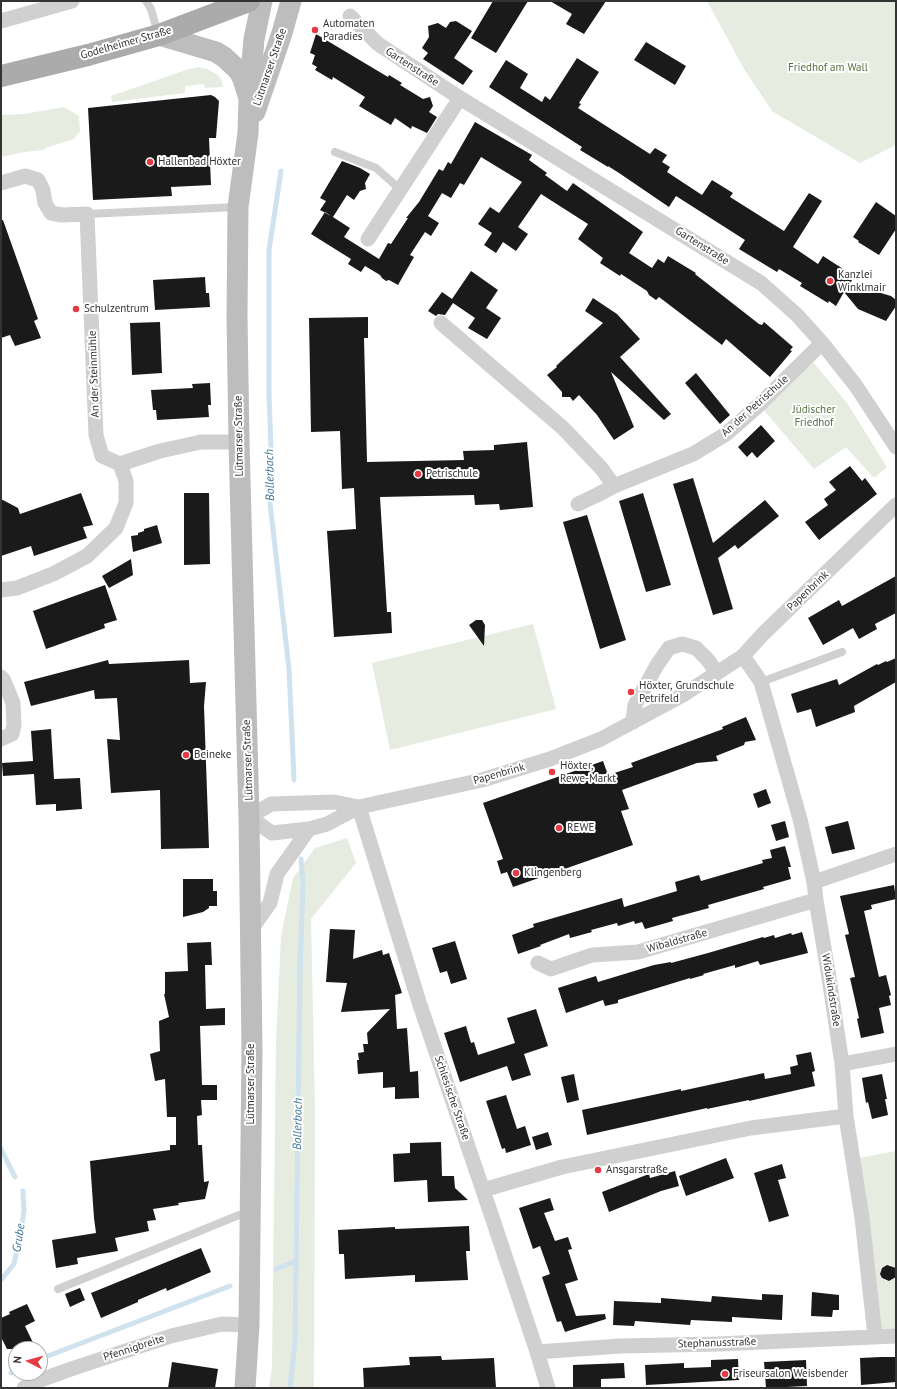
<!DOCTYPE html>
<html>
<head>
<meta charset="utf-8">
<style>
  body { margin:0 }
  #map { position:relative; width:897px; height:1389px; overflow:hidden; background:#fff; font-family:"PT Sans",sans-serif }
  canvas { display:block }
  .frame { position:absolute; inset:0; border:2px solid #333; pointer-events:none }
  .north { position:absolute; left:8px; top:1341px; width:40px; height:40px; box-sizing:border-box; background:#fff; border:1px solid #adadad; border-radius:50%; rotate:276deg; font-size:11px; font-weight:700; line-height:16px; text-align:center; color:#333 }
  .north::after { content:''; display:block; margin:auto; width:14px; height:18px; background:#e63946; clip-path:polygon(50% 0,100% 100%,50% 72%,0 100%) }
</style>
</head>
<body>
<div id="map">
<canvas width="897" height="1389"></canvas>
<div class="frame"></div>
<div class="north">N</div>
</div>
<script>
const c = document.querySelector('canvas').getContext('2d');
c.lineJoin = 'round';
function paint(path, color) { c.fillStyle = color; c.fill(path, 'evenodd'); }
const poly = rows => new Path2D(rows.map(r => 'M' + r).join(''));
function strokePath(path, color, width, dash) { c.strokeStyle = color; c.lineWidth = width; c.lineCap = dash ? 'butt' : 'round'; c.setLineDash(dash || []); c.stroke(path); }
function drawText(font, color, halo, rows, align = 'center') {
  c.font = font + ' "PT Sans",sans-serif'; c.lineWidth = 4; c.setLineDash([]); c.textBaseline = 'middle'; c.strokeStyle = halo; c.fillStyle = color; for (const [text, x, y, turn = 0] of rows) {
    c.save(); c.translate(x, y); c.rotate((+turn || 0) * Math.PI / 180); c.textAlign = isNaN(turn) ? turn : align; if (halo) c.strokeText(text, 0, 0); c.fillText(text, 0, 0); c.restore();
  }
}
paint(poly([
  [707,1,896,1,896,145,860,163,772,111,744,69],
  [199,67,207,69,216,74,221,79,223,87,205,88,204,84,185,86,185,93,112,102,111,96,189,69],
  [64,107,79,116,80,131,74,139,45,148,44,150,24,152,1,157,1,115,24,114],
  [813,362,847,403,887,467,874,478,846,447,814,469,763,409],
  [533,624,556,709,390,750,372,663],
  [347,838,356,863,311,919,315,1111,314,1388,269,1388,272,1367,276,1041,281,936,293,878,315,848],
  [896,1151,896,1268,890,1265,885,1266,881,1269,880,1274,882,1279,887,1281,892,1280,896,1276,896,1330,881,1330,859,1158]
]), '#e6ecdf');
strokePath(poly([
  [281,171,269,250,269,394,271,449,270,503,289,669,294,780],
  [1,1149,15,1177],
  [276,1269,296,1261],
  [1,1280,14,1264,21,1231,24,1211,23,1191],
  [40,1359,230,1286],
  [11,1373,16,1371],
  [290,1388,295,1342,300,968,303,884,301,859]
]), '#cfe2ee', 5);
paint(poly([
  [493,1,528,1,496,53,471,38],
  [550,1,606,1,584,34,566,24,572,14],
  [456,21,472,31,454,58,473,71,463,85,423,59,428,53,422,48,429,37,428,26,438,23,446,28,450,22],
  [316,34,388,77,389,75,402,83,400,85,423,99,430,97,433,106,429,112,437,117,427,133,412,126,411,129,395,118,391,125,359,106,365,97,333,77,332,80,315,70,317,67,312,64,315,55,310,53],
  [646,42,686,66,675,85,634,60],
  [577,58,599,72,579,103,581,104,578,108,650,154,655,148,667,155,662,162,670,167,667,172,702,195,712,180,733,193,730,197,784,231,809,193,822,201,793,247,818,264,823,256,854,276,850,284,891,296,896,300,896,306,886,321,858,309,844,292,836,306,829,301,828,303,800,286,802,283,779,269,777,272,739,249,745,240,676,196,669,207,619,173,608,166,608,167,580,150,582,147,489,87,506,60,528,74,520,88,542,102,545,96,550,100],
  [211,95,215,97,219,101,216,138,209,138,211,185,171,187,172,196,93,200,88,108],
  [475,122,532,155,529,160,547,173,545,175,567,191,573,183,643,232,629,253,652,268,658,259,664,263,668,256,696,273,695,274,759,324,762,325,764,322,793,347,790,350,792,351,770,377,726,339,722,345,659,297,656,300,649,295,647,291,621,274,620,276,600,263,603,258,578,239,588,224,541,194,518,227,528,234,516,251,503,242,496,253,484,245,492,233,478,224,490,207,499,213,522,182,481,157,464,185,460,183,451,198,442,193,428,216,439,223,431,236,425,232,410,255,414,257,398,285,389,280,386,281,382,278,380,275,365,266,361,272,348,264,351,259,311,234,325,212,350,228,344,237,379,259,388,243,391,244,408,218,406,218,419,202,439,169,443,171,448,162,451,164],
  [342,161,360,168,370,174,365,183,366,189,360,191,354,200,347,195,333,217,320,210,326,201,320,198],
  [876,202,896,216,896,229,879,255,858,242,859,241,853,237],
  [1,220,3,220,38,319,34,321,41,338,15,346,10,335,1,338],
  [471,271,498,290,486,308,501,318,487,339,468,328,475,318,453,303,445,315,438,314,436,316,428,311,442,292,452,299],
  [205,277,206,293,209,293,210,307,155,310,153,280],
  [593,298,617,314,640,339,620,357,671,414,664,420,611,372,634,427,614,440,597,415,579,395,573,401,570,397,562,397,562,392,547,375,557,367,556,366,603,323,585,311],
  [368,317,368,338,364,338,367,462,464,460,463,451,494,450,494,445,527,442,533,507,500,510,499,504,475,505,474,495,380,497,387,612,391,612,392,633,334,637,327,531,356,529,354,488,342,489,340,431,311,432,309,318],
  [160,322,162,373,132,375,130,323],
  [696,373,730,415,720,424,685,383],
  [210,383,211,405,208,405,209,417,157,420,156,410,153,410,151,390,193,388,192,384],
  [761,425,775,441,757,458,752,452,747,457,738,447],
  [850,466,862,481,865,478,877,494,819,540,805,522,828,505,824,499,836,490,829,482],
  [693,478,713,543,765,500,779,516,738,549,735,545,718,558,733,609,713,615,673,484],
  [81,493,93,525,83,527,87,538,34,556,31,546,1,556,1,499,18,508,20,514],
  [184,493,209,493,210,564,184,565],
  [643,493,671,585,646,592,619,501],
  [587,515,626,640,600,649,563,522],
  [157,525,162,543,133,552,131,536,138,535,138,533,144,531,144,529],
  [131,559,133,575,109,588,102,576],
  [896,576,896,613,875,624,877,629,859,639,853,628,823,645,808,618,839,600,842,606],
  [105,585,117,620,104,624,105,628,46,649,33,611],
  [476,620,482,620,485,625,484,646,469,625],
  [896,658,896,682,854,706,855,712,816,727,811,709,797,713,791,694,837,679,839,685,877,664,878,665,886,661,887,662],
  [108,660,109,664,189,660,190,683,206,682,204,706,209,848,161,849,160,790,111,793,107,739,120,740,117,698,95,699,94,690,31,706,24,682],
  [746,717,756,740,745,742,744,745,716,756,718,761,697,763,622,790,629,809,621,811,633,845,513,887,507,872,501,874,497,861,503,859,483,803,603,761,608,775,633,767,631,763,723,729,722,727],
  [51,729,54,779,80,778,82,809,56,811,56,804,36,805,34,774,3,776,2,763,33,761,31,731],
  [766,789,771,803,758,808,753,794],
  [785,821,789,837,776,841,771,825],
  [848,821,855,849,832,854,825,827],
  [785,846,791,867,788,867,791,879,763,887,764,889,708,905,709,908,672,918,673,921,645,929,642,922,635,924,634,921,618,926,617,923,591,930,592,932,570,938,569,934,540,945,541,946,518,954,512,935,534,927,533,924,622,898,624,907,677,891,675,882,699,875,701,881,763,863,762,860,772,858,770,850],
  [183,879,213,879,213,891,217,891,217,906,209,906,209,908,203,912,183,917],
  [894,885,896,899,871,905,872,909,864,911,879,977,886,975,891,995,889,996,891,1005,879,1008,884,1033,861,1038,857,1019,859,1018,850,978,855,977,845,935,849,934,840,896],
  [330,929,355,930,353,959,382,950,383,955,389,953,402,993,395,995,397,1029,407,1028,410,1072,418,1071,419,1098,395,1099,395,1087,383,1088,383,1072,358,1074,357,1060,359,1060,358,1053,364,1052,363,1044,368,1044,367,1033,390,1009,341,1012,347,983,326,982],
  [802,932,808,953,760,965,758,961,735,968,735,965,703,974,704,975,690,979,690,978,618,1000,618,1003,605,1006,603,1000,566,1013,558,988,596,976,598,982,654,965,671,962,671,963,708,953,763,937,764,938,774,935,775,938,791,933,792,935],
  [455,941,467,979,451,984,447,971,440,973,432,948],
  [211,942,212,965,205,965,206,1009,225,1008,225,1025,200,1026,202,1085,217,1085,217,1100,201,1100,202,1115,197,1116,198,1145,202,1145,204,1182,209,1181,205,1199,178,1203,179,1205,153,1209,156,1220,147,1221,149,1231,115,1238,118,1251,77,1258,78,1264,56,1268,52,1240,96,1233,94,1218,90,1161,170,1150,170,1145,176,1145,176,1117,167,1117,165,1079,155,1081,150,1054,160,1051,159,1021,169,1017,164,994,165,994,165,972,188,971,187,943],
  [536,1009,548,1046,524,1054,531,1075,512,1081,507,1066,460,1082,444,1033,466,1026,471,1043,474,1042,478,1055,515,1043,507,1018],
  [811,1052,815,1071,812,1072,815,1086,749,1101,749,1100,707,1109,707,1108,587,1135,582,1110,681,1089,681,1091,764,1073,765,1079,791,1074,790,1067,798,1065,796,1055],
  [574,1074,579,1100,567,1103,561,1077],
  [882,1074,887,1099,885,1099,888,1115,872,1119,868,1102,866,1103,862,1078],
  [506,1095,517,1129,525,1126,531,1145,506,1153,505,1148,502,1149,486,1101],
  [548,1132,552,1145,536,1150,532,1137],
  [441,1142,442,1176,454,1176,455,1188,468,1200,428,1202,427,1180,394,1182,393,1154,410,1153,410,1143],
  [726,1158,734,1178,686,1196,679,1176],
  [782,1164,786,1178,778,1180,789,1216,769,1222,754,1173],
  [675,1171,679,1186,661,1191,609,1212,602,1192,649,1174,650,1178],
  [550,1198,554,1210,544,1213,555,1241,568,1237,572,1249,568,1250,578,1280,565,1284,576,1316,605,1314,606,1319,565,1332,561,1321,557,1322,542,1277,550,1274,540,1246,533,1249,519,1208],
  [469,1226,470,1251,466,1251,468,1280,415,1282,415,1275,345,1279,344,1254,339,1254,338,1230,395,1227,395,1229],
  [201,1248,211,1272,167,1291,166,1288,138,1300,138,1302,101,1318,91,1293],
  [887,1265,896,1268,896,1277,889,1281,882,1278,880,1274,882,1268],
  [80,1288,85,1300,70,1307,65,1294],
  [812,1292,839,1295,839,1310,833,1310,832,1317,811,1316],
  [762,1294,783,1295,782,1320,732,1317,732,1322,691,1320,690,1325,635,1321,634,1326,613,1325,614,1301,661,1303,661,1298,711,1302,712,1296,762,1300],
  [27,1304,35,1321,25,1326,36,1349,7,1349,1,1337,1,1318,10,1314,9,1312],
  [441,1356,442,1360,494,1358,496,1388,364,1388,363,1368,410,1365,409,1357],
  [881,1357,896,1357,896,1382,861,1385,860,1358],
  [738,1359,739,1380,646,1385,645,1365,684,1363,684,1368,711,1367,711,1360],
  [806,1360,807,1386,766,1388,764,1362],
  [172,1362,218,1369,215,1388,168,1388],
  [624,1363,625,1378,601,1379,601,1387,573,1388,573,1365]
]), '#1a1a1a');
strokePath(poly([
  [146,1,151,9,158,34],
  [335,152,376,168,401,190],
  [87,214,237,207],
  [761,682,842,652],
  [58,1289,239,1215,250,1215]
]), '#d0d0d0', 8);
strokePath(poly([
  [350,16,378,44,460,98,761,283,797,315,822,343,856,386,896,447],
  [1,21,72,1],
  [1,183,25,176,38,180,43,190,45,203,51,213,62,215,87,214,96,435,102,456,120,464,160,451,201,442,239,442],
  [368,239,460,98],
  [441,323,563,428,602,469,614,486],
  [578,504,597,495,614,486,693,454,726,434,759,405,822,343],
  [1,590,17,588,53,574,87,556,116,528,126,503,126,481,120,464],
  [743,656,761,682,800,819,814,882,816,900,829,978,842,1064,846,1116,862,1218,875,1336],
  [1,677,3,679,13,703,14,725,12,734,1,739],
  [633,722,635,705,657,665,669,648,682,644,696,648,708,660,716,672],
  [359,807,334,802,271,804,249,817,272,833,309,829,327,824,359,807,482,780,550,759,601,739,683,695,743,656,762,635,896,505],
  [359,807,419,1002,491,1214,537,1352,548,1388],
  [814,882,896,854],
  [250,931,270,903,277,874,309,829],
  [538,963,551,969,592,955,638,952,816,900],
  [842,1064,896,1054],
  [483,1190,562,1167,751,1128,846,1116],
  [537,1352,620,1346,718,1344,896,1336],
  [24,1388,29,1384,74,1368,171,1336,222,1324,249,1325]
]), '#d0d0d0', 15);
strokePath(poly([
  [159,35,216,52,224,57,239,71,243,79,248,95],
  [255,112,282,33,291,1],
  [245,1388,249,1325,252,1050,249,817,239,442,237,317,238,207,248,133,249,97,254,39,262,1]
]), '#bdbdbd', 21);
strokePath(poly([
  [1,76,88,55,159,35,249,1]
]), '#ababab', 22);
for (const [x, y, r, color] of [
  [315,30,4,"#e63946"],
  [150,162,4,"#e63946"],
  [830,281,4,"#e63946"],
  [76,309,4,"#e63946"],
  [418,474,4,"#e63946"],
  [631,692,4,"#e63946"],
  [186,755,4,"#e63946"],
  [552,772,4,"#e63946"],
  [559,828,4,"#e63946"],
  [516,873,4,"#e63946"],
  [598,1170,4,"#e63946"],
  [725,1374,4,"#e63946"]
]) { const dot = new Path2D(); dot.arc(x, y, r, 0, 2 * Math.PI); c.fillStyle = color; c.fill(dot); strokePath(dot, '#fff', 1.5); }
drawText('11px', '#333', '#fff', [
  ["Automaten",323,24],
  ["Paradies",323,37],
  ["Hallenbad Höxter",158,162],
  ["Kanzlei",838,275],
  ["Winklmair",838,288],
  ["Schulzentrum",84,309],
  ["Petrischule",426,474],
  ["Höxter, Grundschule",639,686],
  ["Petrifeld",639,699],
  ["Beineke",194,755],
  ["Höxter,",560,766],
  ["Rewe-Markt",560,779],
  ["REWE",567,828],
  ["Klingenberg",524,873],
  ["Ansgarstraße",606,1170],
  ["Friseursalon Weisbender",733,1374]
], 'left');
drawText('11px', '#333', '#fff', [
  ["Godelheimer Straße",126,43,-16],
  ["Lütmarser Straße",270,67,-71],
  ["Gartenstraße",412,67,33],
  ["Gartenstraße",702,246,32],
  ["An der Steinmühle",94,374,-92],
  ["An der Petrischule",755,406,-42],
  ["Lütmarser Straße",239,436,-91],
  ["Papenbrink",808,591,-44],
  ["Lütmarser Straße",248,760,-92],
  ["Papenbrink",499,774,-16],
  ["Wibaldstraße",677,941,-16],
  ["Widukindstraße",831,990,81],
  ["Lütmarser Straße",251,1084,-90],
  ["Schlesische Straße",452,1098,71],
  ["Stephanusstraße",717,1343,-2],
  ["Pfennigbreite",134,1348,-18]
]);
drawText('11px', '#56703f', '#fff', [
  ["Friedhof am Wall",828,68],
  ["Jüdischer",814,410],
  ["Friedhof",814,423]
]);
drawText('italic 12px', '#3f7597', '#fff', [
  ["Bollerbach",270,475,-91],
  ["Bollerbach",298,1124,-89],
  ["Grube",19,1238,-81]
]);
</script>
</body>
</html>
